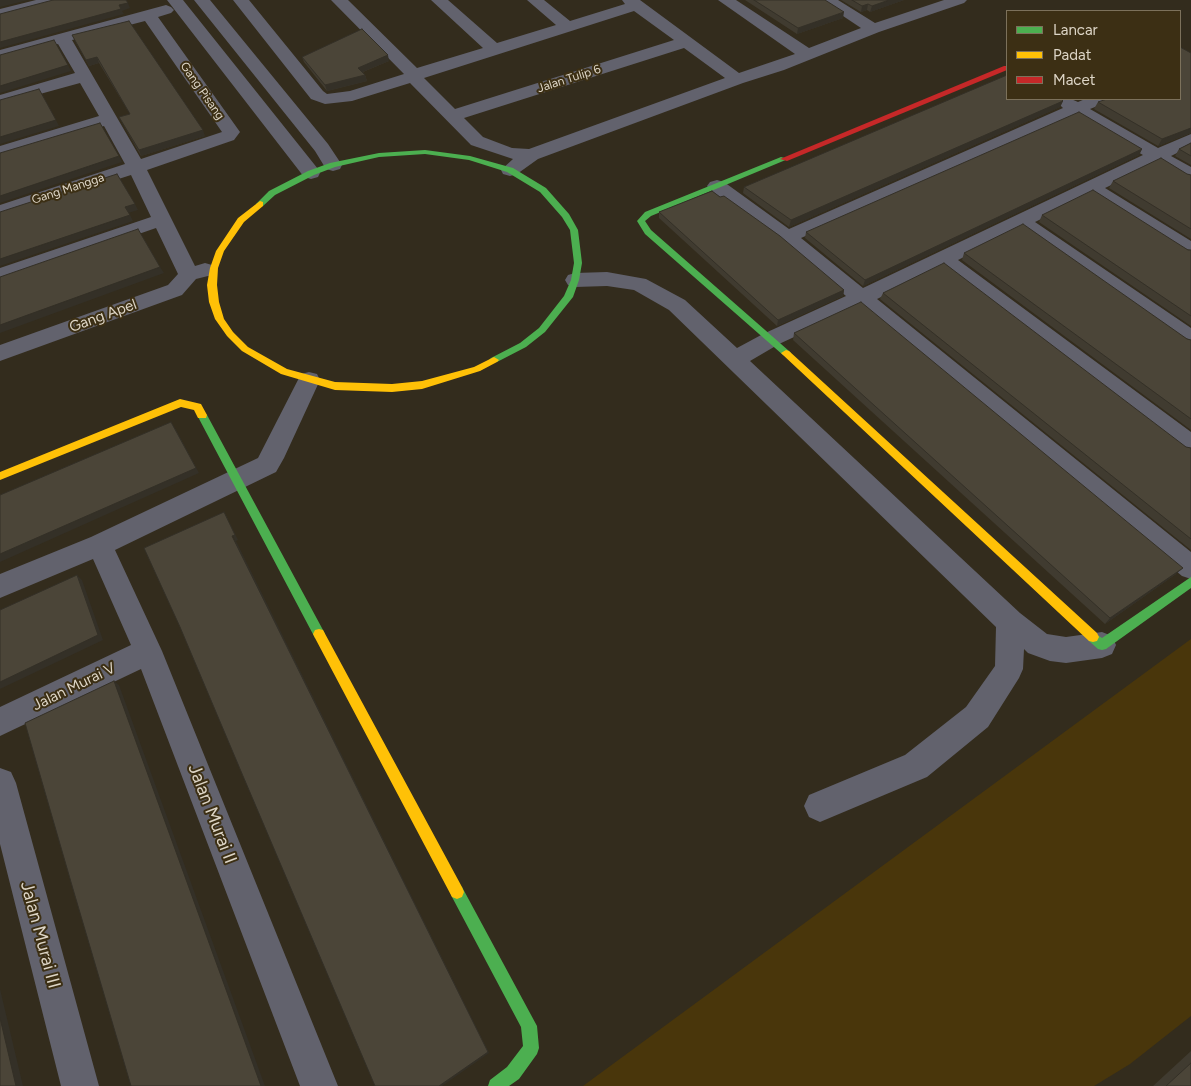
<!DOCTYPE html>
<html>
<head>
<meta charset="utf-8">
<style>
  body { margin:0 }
  #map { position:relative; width:1191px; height:1086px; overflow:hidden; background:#332c1d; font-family:Figtree,sans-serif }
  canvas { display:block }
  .legend { position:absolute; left:1006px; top:10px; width:175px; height:90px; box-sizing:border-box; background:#3c2f14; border:1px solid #7c715b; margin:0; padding:6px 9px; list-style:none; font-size:15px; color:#ddd5c6 }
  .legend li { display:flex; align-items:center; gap:10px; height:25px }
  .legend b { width:25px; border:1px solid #7c715b }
</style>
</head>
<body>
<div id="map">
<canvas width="1191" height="1086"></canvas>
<ul class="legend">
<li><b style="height:6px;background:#4caf50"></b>Lancar</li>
<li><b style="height:6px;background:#ffc107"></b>Padat</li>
<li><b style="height:6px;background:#c62828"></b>Macet</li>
</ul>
</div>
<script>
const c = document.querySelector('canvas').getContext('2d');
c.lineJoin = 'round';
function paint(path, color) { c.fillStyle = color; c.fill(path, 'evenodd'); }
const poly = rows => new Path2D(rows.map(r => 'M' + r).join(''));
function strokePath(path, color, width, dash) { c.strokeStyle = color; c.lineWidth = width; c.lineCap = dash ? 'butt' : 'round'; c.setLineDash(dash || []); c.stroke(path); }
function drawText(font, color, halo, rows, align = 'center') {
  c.font = font + ' Figtree,sans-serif'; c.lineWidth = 4; c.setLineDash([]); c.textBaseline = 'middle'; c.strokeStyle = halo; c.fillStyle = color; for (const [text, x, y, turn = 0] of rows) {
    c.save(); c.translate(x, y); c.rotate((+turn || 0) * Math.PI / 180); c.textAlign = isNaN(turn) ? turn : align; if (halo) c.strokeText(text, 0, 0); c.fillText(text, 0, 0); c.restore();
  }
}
paint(poly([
  [1191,639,1191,1016,1130,1064,1094,1086,583,1086]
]), '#49360b');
paint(poly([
  [36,0,62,0,59,3,0,19,0,9,36,0],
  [167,0,183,0,318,169,320,173,318,177,311,179,304,177,167,0],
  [194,0,210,0,328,144,342,165,340,169,333,171,326,169,315,151,194,0],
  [233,0,249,0,323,91,327,94,350,91,404,74,331,0,348,0,417,68,483,48,431,0,448,0,497,43,556,25,527,0,544,0,570,21,625,4,622,0,640,0,739,73,795,54,718,0,736,0,809,48,861,28,819,0,838,0,875,23,944,0,967,0,964,3,879,32,784,70,743,83,538,159,517,174,510,176,503,174,501,170,513,159,471,145,410,83,352,101,325,104,311,99,233,0],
  [634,11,674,40,455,109,424,78,634,11],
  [684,48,725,78,529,149,512,148,483,137,464,118,684,48],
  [166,5,171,7,174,10,171,13,158,17,240,132,234,140,147,170,195,266,205,263,212,265,215,270,212,275,196,279,182,295,0,361,0,345,168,285,178,274,156,228,0,282,0,268,151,217,131,175,0,217,0,205,125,164,104,126,0,158,0,146,99,116,80,83,0,105,0,95,75,73,58,44,0,60,0,50,166,5],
  [145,21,222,132,141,159,72,40,145,21],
  [1061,99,1071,99,1078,102,1085,99,1107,99,1105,103,1090,109,1158,148,1191,134,1191,146,1171,156,1191,167,1191,181,1184,179,1157,163,1105,188,1191,241,1191,257,1184,255,1090,195,1035,222,1191,328,1191,347,1183,344,1020,229,958,260,1191,432,1191,454,1182,452,941,268,877,299,1191,552,1191,579,1182,576,859,307,779,344,750,361,1020,613,1047,634,1066,637,1102,632,1112,636,1116,645,1112,654,1102,658,1066,663,1050,661,1028,653,1024,649,1023,669,1019,678,988,727,927,777,820,822,809,817,804,806,809,795,905,755,966,707,995,666,996,627,669,310,634,290,607,286,575,287,568,285,565,280,568,275,575,273,607,272,646,279,685,300,737,348,763,334,846,296,780,241,710,190,707,186,710,182,717,180,724,182,789,229,1063,108,1058,103,1061,99],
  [1076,116,1143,155,863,288,801,238,1076,116],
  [309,372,317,374,320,380,284,458,276,472,115,550,162,651,338,1086,300,1086,141,669,0,736,0,707,131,645,93,559,0,598,0,574,91,537,258,458,301,374,309,372],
  [0,768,11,772,16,783,99,1086,61,1086,0,844,0,768]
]), '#62626d');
paint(poly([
  [425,150,470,156,513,168,546,188,569,214,578,230,582,263,579,280,573,297,545,332,526,347,497,362,491,362,489,360,491,358,520,343,539,328,564,296,571,280,574,263,570,230,562,217,540,192,507,172,469,160,425,154,379,157,335,167,314,175,275,195,263,206,260,207,256,204,269,191,308,171,330,163,379,153,425,150],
  [781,157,788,159,651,216,645,221,651,230,789,351,791,353,786,356,783,355,645,234,637,221,645,212,781,157],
  [202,411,207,415,323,630,325,634,323,638,319,639,315,638,197,415,202,411],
  [1191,577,1191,588,1106,649,1102,650,1098,649,1089,641,1087,637,1089,633,1093,632,1102,638,1191,577],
  [457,885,462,887,537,1026,539,1048,537,1054,519,1079,509,1086,488,1086,490,1080,507,1067,523,1046,521,1027,452,897,450,892,452,887,457,885]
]), '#4caf50');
paint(poly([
  [260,201,263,202,263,206,244,222,224,251,218,268,217,285,219,302,224,319,233,332,248,347,287,369,335,382,392,384,422,381,474,367,494,357,499,360,497,362,480,371,422,389,392,392,335,390,281,374,242,351,227,336,215,319,209,302,207,285,210,268,216,251,238,218,260,201],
  [786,350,789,351,1097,633,1099,637,1097,641,1093,642,1089,641,783,355,781,353,786,350],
  [180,399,201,404,207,415,206,418,198,418,194,410,181,407,0,480,0,472,180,399],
  [319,629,323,630,462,887,464,892,462,897,457,899,452,897,315,638,313,634,315,630,319,629]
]), '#ffc107');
paint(poly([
  [1004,66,1007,66,1007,70,787,161,780,159,1004,66]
]), '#c62828');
paint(poly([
  [745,0,825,0,843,18,797,34],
  [841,0,904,0,870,12,867,10,861,12],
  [72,35,205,136,141,156,119,117,130,114,99,63,89,66],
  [302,57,389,61,363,72,365,75,367,81,327,91,304,62],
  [1063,101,1060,107,789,227,743,193,744,187],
  [1098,102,1191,133,1158,146,1094,109],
  [1191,143,1191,165,1175,156,1179,149],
  [1142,149,1139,155,863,286,805,238,806,232],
  [1187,174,1191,175,1191,239,1109,188,1113,181],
  [720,197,844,290,843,296,777,326,659,218,659,212],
  [1042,215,1191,250,1191,326,1039,222],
  [964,253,1191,340,1191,430,962,260],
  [883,293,1186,447,1191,448,1191,550,880,299],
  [794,333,1176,574,1105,624,793,340],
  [1191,1051,1191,1086,1153,1086]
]), '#403b30');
paint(poly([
  [0,0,28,0,0,7],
  [889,0,904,0,870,12,872,6],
  [128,3,130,8,122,11,124,14,0,48,0,42],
  [868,4,867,10,861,12,862,6],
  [844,12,843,18,797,34,798,28],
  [388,55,389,61,360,73,358,68],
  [97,57,99,63,89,66,86,60],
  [68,65,71,71,0,93,0,86],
  [365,75,367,81,327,91,325,85],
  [1063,101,1060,107,789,227,791,220],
  [56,120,59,126,0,144,0,137],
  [1191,128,1191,133,1158,146,1162,139],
  [203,130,205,136,141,156,139,150],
  [1142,149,1139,155,863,286,865,280],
  [119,156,122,162,0,203,0,196],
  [135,204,138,210,128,213,125,207],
  [130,215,133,221,0,266,0,259],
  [160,267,164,273,0,333,0,325],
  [844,290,843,296,777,326,778,320],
  [175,428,199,473,0,562,0,554],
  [224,512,238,540,236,541,489,1053,442,1086,439,1086],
  [1183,568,1176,574,1105,624,1110,618],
  [77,575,82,580,103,640,0,689,0,682],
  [114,681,119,685,265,1086,261,1086],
  [0,989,23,1086,16,1086,0,1018]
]), '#343027');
const building = poly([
  [53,0,126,0,128,3,119,5,121,9,0,42,0,14,53,0],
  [754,0,825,0,844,12,798,28,754,0],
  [852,0,889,0,872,6,868,4,862,6,852,0],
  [129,21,203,130,139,150,119,117,130,114,97,57,86,60,72,35,129,21],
  [362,29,388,55,358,68,365,75,325,85,302,57,362,29],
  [54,40,68,65,0,86,0,55,54,40],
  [1180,47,1191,53,1191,128,1162,139,1098,102,1107,99,1180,99,1180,47],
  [1007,75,1007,99,1061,99,1063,101,791,220,744,187,1007,75],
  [39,89,56,120,0,137,0,100,39,89],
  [1079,112,1142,149,865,280,806,232,1079,112],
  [100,123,119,156,0,196,0,153,100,123],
  [1191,143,1191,156,1179,149,1191,143],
  [1161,158,1187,174,1191,175,1191,229,1113,181,1161,158],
  [117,174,135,204,125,207,130,215,0,259,0,212,117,174],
  [1093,190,1188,250,1191,250,1191,316,1042,215,1093,190],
  [712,191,720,197,724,196,780,236,844,290,778,320,659,212,712,191],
  [1023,224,1187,339,1191,340,1191,419,964,253,1023,224],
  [138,229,160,267,0,325,0,277,138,229],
  [944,263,1186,447,1191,448,1191,539,883,293,944,263],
  [861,302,1183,568,1110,618,794,333,861,302],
  [171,422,196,468,0,554,0,495,171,422],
  [224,512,235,535,232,536,488,1052,439,1086,375,1086,243,776,180,627,144,548,224,512],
  [77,575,98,635,0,682,0,610,77,575],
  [114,681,261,1086,131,1086,73,889,25,723,114,681],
  [0,1018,16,1086,0,1086,0,1018],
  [1191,1063,1191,1086,1166,1086,1191,1063]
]);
paint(building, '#4b4538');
strokePath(building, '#343027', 1);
drawText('12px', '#ddd5c6', '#3c2f14', [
  ["Jalan Tulip 6",569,79,-18],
  ["Gang Pisang",202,91,55],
  ["Gang Mangga",68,189,-18]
]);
drawText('15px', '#ddd5c6', '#3c2f14', [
  ["Gang Apel",103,316,-20],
  ["Jalan Murai V",74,687,-26]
]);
drawText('18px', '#ddd5c6', '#3c2f14', [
  ["Jalan Murai II",212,814,69],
  ["Jalan Murai III",40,935,75]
]);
</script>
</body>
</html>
